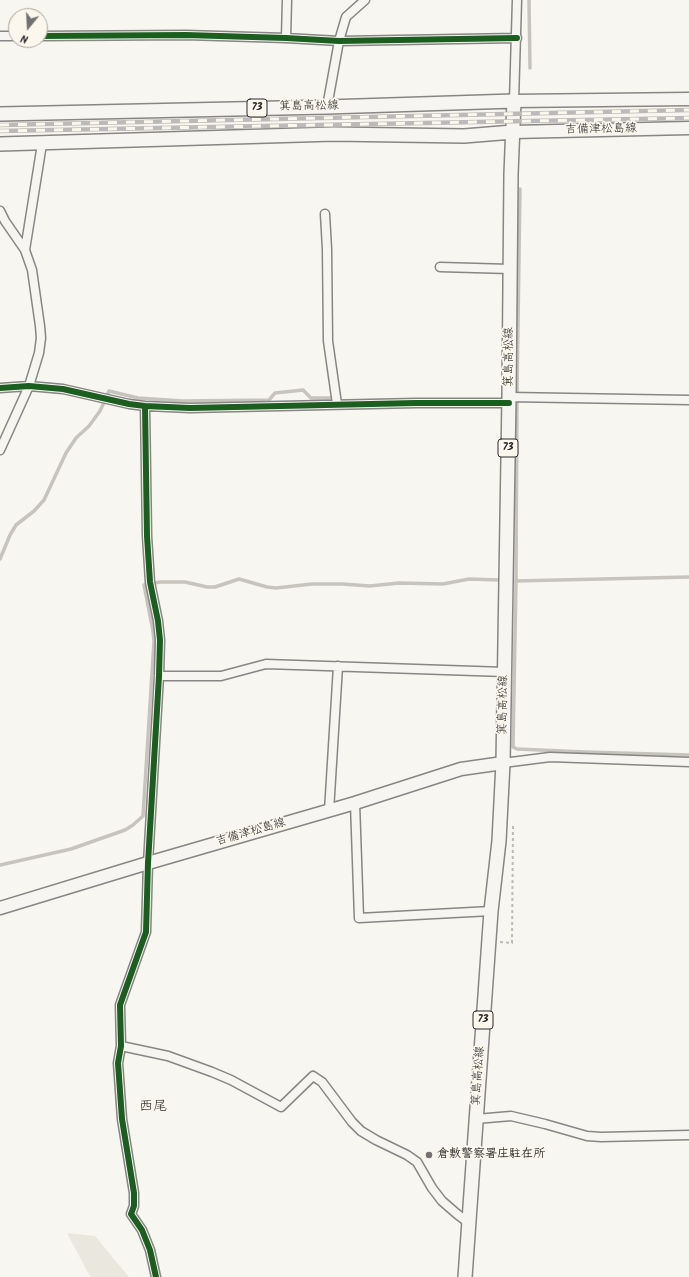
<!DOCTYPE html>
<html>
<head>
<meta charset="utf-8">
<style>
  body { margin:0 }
  #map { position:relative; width:689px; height:1277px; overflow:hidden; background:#f8f6f0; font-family:Kalam,sans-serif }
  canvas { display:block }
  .north { position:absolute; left:8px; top:8px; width:40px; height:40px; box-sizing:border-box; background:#fbf7ec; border:1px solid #a8a59f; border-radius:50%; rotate:198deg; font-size:11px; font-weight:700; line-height:16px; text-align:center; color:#2b2b2b }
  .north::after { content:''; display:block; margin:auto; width:14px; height:18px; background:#737270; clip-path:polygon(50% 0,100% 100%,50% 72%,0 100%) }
</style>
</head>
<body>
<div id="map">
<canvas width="689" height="1277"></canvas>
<div class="north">N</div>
</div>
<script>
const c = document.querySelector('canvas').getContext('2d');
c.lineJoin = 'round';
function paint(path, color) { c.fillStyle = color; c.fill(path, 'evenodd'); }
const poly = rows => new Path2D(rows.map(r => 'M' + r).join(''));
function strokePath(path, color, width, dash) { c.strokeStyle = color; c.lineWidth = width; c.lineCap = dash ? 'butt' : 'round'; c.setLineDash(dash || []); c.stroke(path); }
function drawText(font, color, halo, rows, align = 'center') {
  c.font = font + ' Kalam,"Klee One",sans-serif'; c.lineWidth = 3.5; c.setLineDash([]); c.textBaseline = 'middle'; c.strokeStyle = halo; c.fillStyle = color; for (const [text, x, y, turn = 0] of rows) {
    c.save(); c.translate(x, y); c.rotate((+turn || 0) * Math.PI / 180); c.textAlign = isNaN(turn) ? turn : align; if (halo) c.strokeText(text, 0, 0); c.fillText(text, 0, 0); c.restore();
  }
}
paint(poly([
  [67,1233,95,1236,129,1277,91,1277,88,1273]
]), '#e9e7de');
strokePath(poly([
  [529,0,530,68],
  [520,189,517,393,516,581,513,747,517,749,585,752,689,755],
  [0,559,10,535,16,525,34,511,44,500,66,453,76,438,89,426,100,411,109,391,138,398,183,401,269,400,275,393,303,390,311,398,335,398],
  [515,581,689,577],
  [0,865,71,849,125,830,133,825,143,816,154,641,153,631,144,585,160,582,185,582,207,587,215,587,239,579,267,587,276,588,312,584,342,584,370,586,399,583,443,584,469,579,499,580]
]), '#c6c4bd', 3.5);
const street = poly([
  [0,36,16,36],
  [40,36,186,35,286,38,339,41,517,38],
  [286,38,287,0],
  [514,101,517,0],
  [327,107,339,41,346,17,365,0],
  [0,211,5,221,25,250],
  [325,214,327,249,328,341,337,404],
  [440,267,510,269],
  [0,388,29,386,63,389,129,404,145,406,190,408,416,403,509,403],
  [509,397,689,400],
  [145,406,147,536,150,582,158,621,160,640,159,676,148,863,146,932,120,1005,121,1046,118,1063,122,1119,134,1193,134,1206,131,1214,142,1230,150,1250,156,1277],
  [0,450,29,386,39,353,41,338,40,326,32,270,25,250,42,144],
  [159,676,221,676,266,664,505,672],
  [503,763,550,757,689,762],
  [355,803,359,918,491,911],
  [329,811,338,666],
  [121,1046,168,1056,212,1072,231,1080,281,1107,313,1076,322,1082,352,1122,361,1131,376,1140,407,1155,417,1162,432,1188,442,1201,457,1214,469,1223],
  [476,1119,511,1116,545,1124,587,1136,601,1137,689,1135]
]);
const secondary = poly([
  [514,101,689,99],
  [513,132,689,128],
  [0,908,148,863,355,803,461,769,503,763]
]);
const primary = poly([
  [0,114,327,107,514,101,511,174,509,397,503,763,499,841,491,911,465,1277],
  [0,144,334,134,464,136,513,132]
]);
strokePath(street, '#878684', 11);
strokePath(secondary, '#878684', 15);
strokePath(primary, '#878684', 16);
strokePath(poly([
  [500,942,512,943,513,825]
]), '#bcbab8', 2, [3, 3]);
strokePath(street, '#f6f5f1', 8);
strokePath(secondary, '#f6f5f1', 12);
strokePath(primary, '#f6f5f1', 13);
const rail = poly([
  [0,125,689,110],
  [0,131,689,118]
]);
strokePath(rail, '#bcbab8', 4.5);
strokePath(rail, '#fbf7ec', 3, [9]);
strokePath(poly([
  [40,36,186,35,286,38,339,41,517,38],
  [0,388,29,386,63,389,129,404,145,406,190,408,416,403,509,403],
  [145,406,147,536,150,582,158,621,160,640,159,676,148,863,146,932,120,1005,121,1046,118,1063,122,1119,134,1193,134,1206,131,1214,142,1230,150,1250,156,1277]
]), '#1b5e20', 6);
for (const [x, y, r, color] of [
  [429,1155,4,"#737270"]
]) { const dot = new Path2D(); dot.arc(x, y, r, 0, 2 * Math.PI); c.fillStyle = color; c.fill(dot); strokePath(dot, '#fbf7ec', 1.5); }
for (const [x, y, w] of [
  [257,108,20],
  [508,448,20],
  [483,1020,20]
]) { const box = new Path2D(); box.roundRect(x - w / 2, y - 9, w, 18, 3); c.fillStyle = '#fbf7ec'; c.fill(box); strokePath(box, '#2b2b2b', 1); }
drawText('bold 11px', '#2b2b2b', null, [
  ["73",257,108],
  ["73",508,448],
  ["73",483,1020]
]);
drawText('12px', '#2b2b2b', '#fbf7ec', [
  ["箕島高松線",309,107,-1],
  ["吉備津松島線",601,130,-1],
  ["箕島高松線",510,357,-90],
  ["箕島高松線",504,705,-89],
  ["吉備津松島線",251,833,-16],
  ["箕島高松線",479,1076,-86]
]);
drawText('bold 12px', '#2b2b2b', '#fbf7ec', [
  ["倉敷警察署庄駐在所",437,1155]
], 'left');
drawText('14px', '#2b2b2b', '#fbf7ec', [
  ["西尾",153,1108]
]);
</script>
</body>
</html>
